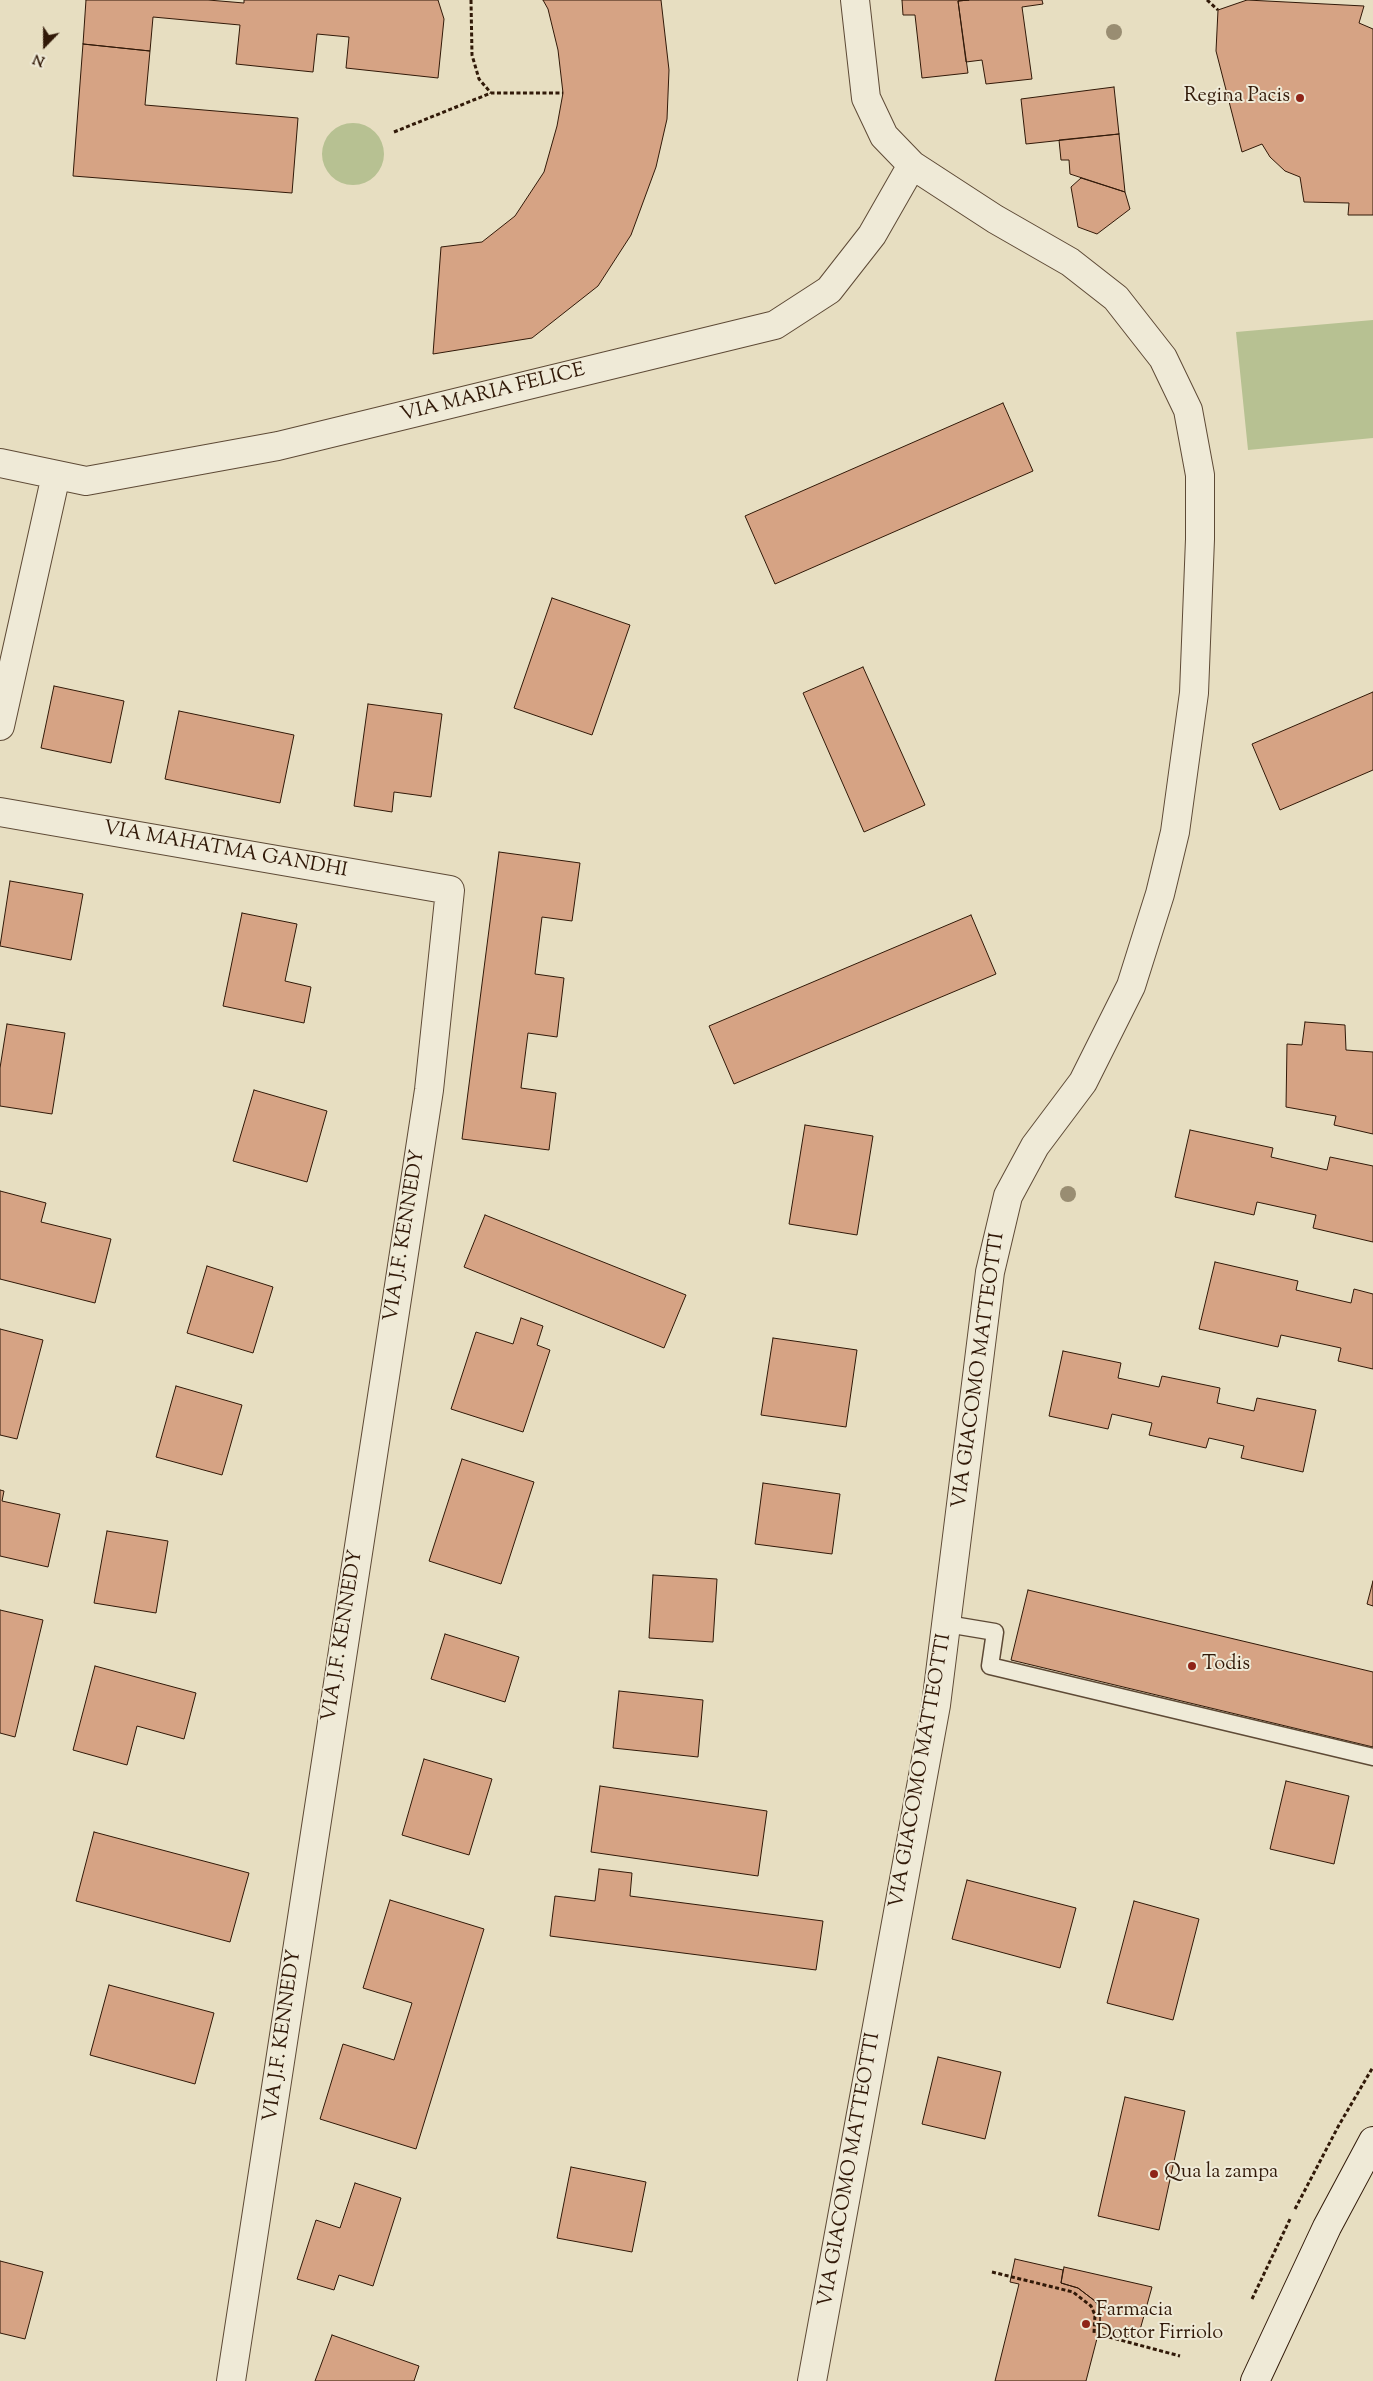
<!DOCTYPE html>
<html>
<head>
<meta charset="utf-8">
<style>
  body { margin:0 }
  #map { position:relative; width:1373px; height:2381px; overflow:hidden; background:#e7dec1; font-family:"Sorts Mill Goudy",serif }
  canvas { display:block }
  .north { position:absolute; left:20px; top:20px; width:50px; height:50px; -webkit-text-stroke:4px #efead7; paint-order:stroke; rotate:202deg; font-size:14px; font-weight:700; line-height:20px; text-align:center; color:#311908 }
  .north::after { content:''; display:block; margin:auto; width:18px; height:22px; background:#311908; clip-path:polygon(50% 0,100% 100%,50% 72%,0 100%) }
</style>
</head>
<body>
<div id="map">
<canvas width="1373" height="2381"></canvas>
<div class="north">N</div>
</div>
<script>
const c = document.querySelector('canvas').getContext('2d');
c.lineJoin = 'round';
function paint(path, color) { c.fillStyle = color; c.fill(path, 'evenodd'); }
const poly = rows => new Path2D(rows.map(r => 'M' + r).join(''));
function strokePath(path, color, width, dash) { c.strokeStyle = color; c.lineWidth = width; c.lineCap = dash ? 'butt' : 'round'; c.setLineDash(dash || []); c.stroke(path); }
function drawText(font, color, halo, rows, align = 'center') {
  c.font = font + ' "Sorts Mill Goudy",serif'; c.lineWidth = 4; c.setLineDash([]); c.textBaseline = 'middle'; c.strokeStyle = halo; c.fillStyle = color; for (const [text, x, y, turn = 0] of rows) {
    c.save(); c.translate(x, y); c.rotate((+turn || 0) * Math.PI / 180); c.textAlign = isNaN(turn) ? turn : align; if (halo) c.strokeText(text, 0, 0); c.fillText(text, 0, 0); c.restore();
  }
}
paint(poly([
  '322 154a31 31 0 1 1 62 0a31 31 0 1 1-62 0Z',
  [1373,320,1373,438,1248,450,1236,332]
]), '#b7c192');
const building = poly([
  [86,0,208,0,244,3,244,0,438,0,444,19,438,78,346,68,349,37,317,34,313,72,236,64,240,25,153,17,150,51,83,44,86,0],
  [543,0,661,0,669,70,667,119,656,167,631,235,598,286,532,338,433,354,441,247,482,242,515,216,544,172,557,126,563,93,558,50,548,9,543,0],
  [902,0,969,0,958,1,968,73,922,78,915,15,903,15,902,0],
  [969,0,1042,0,1043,4,1022,7,1032,79,986,84,982,60,966,62,958,1,969,0],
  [1247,0,1364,6,1359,23,1373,29,1373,215,1348,215,1349,203,1304,202,1300,177,1285,171,1270,157,1262,144,1242,152,1216,51,1218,10,1247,0],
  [83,44,150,51,145,105,298,118,292,193,73,176,83,44],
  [1114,87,1119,134,1026,144,1021,99,1114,87],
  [1119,134,1125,192,1070,174,1069,160,1061,160,1059,140,1119,134],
  [1081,178,1125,192,1130,209,1097,234,1078,227,1071,187,1081,178],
  [1003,403,1033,471,775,584,745,516,1003,403],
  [552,598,630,625,592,735,514,708,552,598],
  [863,667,925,805,864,832,803,693,863,667],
  [54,686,124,701,111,763,41,748,54,686],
  [1373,692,1373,770,1280,810,1252,744,1373,692],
  [368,704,442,714,431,797,394,792,392,812,354,806,368,704],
  [179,711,294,735,280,803,165,779,179,711],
  [499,852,580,863,572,921,542,917,535,974,564,978,557,1037,528,1033,521,1088,556,1093,549,1150,462,1139,499,852],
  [10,881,83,894,71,960,0,946,10,881],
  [242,913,297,924,285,981,311,987,304,1023,223,1006,242,913],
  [971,915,996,974,734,1084,709,1026,971,915],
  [1305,1022,1345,1025,1346,1050,1373,1052,1373,1134,1334,1125,1336,1116,1286,1107,1287,1044,1302,1045,1305,1022],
  [7,1024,65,1033,52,1114,0,1106,0,1068,7,1024],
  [254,1090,327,1111,307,1182,233,1161,254,1090],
  [805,1125,873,1136,857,1235,789,1224,805,1125],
  [1190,1130,1273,1148,1271,1157,1327,1170,1330,1157,1373,1166,1373,1242,1313,1228,1316,1215,1257,1202,1254,1215,1175,1197,1190,1130],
  [0,1191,46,1203,41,1222,111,1239,95,1303,0,1279,0,1191],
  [485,1215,686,1295,664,1348,464,1267,485,1215],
  [1215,1262,1298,1281,1296,1290,1351,1303,1354,1289,1373,1294,1373,1369,1338,1361,1341,1348,1281,1335,1278,1347,1199,1329,1215,1262],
  [207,1266,273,1287,253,1353,187,1333,207,1266],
  [521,1318,543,1326,537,1345,550,1350,523,1432,451,1409,476,1332,513,1344,521,1318],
  [0,1329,43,1340,17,1439,0,1435,0,1329],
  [773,1338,857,1350,846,1427,761,1415,773,1338],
  [1063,1351,1121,1363,1118,1378,1159,1387,1162,1376,1220,1388,1217,1403,1254,1411,1257,1398,1316,1410,1303,1472,1241,1458,1244,1446,1209,1438,1206,1448,1149,1435,1152,1423,1112,1414,1108,1429,1049,1416,1063,1351],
  [176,1386,242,1405,222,1475,156,1457,176,1386],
  [462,1459,534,1482,501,1584,429,1561,462,1459],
  [763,1483,840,1494,832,1554,755,1544,763,1483],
  [0,1490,4,1491,2,1501,60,1514,48,1567,0,1556,0,1490],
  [107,1531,168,1541,156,1613,94,1603,107,1531],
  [653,1575,717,1579,713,1642,649,1638,653,1575],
  [1373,1581,1373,1606,1367,1604,1373,1581],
  [1028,1590,1373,1672,1373,1747,1011,1660,1028,1590],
  [0,1610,43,1620,15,1737,0,1733,0,1610],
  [445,1634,519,1657,505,1702,431,1679,445,1634],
  [95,1666,196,1693,184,1739,137,1726,127,1765,73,1750,95,1666],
  [619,1691,703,1700,698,1757,613,1748,619,1691],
  [424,1759,492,1779,469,1855,402,1835,424,1759],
  [1286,1781,1349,1796,1334,1864,1270,1849,1286,1781],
  [600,1786,767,1811,758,1876,591,1852,600,1786],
  [94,1832,249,1873,230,1942,76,1901,94,1832],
  [599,1869,632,1873,630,1896,823,1921,816,1970,550,1936,555,1896,595,1901,599,1869],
  [967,1880,1076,1908,1060,1968,952,1939,967,1880],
  [390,1900,484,1929,416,2149,320,2119,343,2044,394,2060,412,2003,363,1988,390,1900],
  [1134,1901,1199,1919,1173,2020,1107,2003,1134,1901],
  [109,1985,214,2013,195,2084,90,2055,109,1985],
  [938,2057,1001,2072,985,2139,922,2124,938,2057],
  [1125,2097,1185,2111,1159,2230,1098,2216,1125,2097],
  [571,2167,646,2182,632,2252,557,2238,571,2167],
  [355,2183,401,2198,373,2286,339,2275,334,2290,297,2279,316,2220,340,2228,355,2183],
  [1015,2259,1063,2270,1061,2283,1078,2288,1095,2301,1100,2309,1100,2327,1086,2381,995,2381,1019,2284,1010,2282,1015,2259],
  [0,2261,43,2272,25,2339,0,2333,0,2261],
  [1064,2267,1152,2287,1138,2337,1100,2327,1100,2309,1095,2301,1078,2288,1061,2283,1064,2267],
  [332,2335,419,2366,414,2381,315,2381,332,2335]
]);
paint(building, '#d6a384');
strokePath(building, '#311908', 1);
const lane = poly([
  [947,1624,995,1632,990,1666,1373,1757]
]);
const street = poly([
  [0,463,86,481,278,446,775,325,829,290,872,235,912,165],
  [0,726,56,475],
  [0,812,450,890,429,1090,231,2381],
  [812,2381,936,1705,990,1272,1008,1196,1035,1146,1083,1082,1131,986,1160,894,1175,832,1194,693,1200,539,1200,475,1188,410,1163,358,1116,298,1070,262,995,219,912,165,884,136,866,98,855,0]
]);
const secondary = poly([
  [1255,2381,1327,2227,1373,2141]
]);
strokePath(lane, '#5e4a36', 19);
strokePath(street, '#5e4a36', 30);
strokePath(secondary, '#311908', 30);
strokePath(poly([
  [471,0,472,55,479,79,491,93],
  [1207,0,1218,10],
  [394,132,491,93,563,93],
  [1295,2209,1339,2125,1373,2067],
  [992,2272,1073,2292,1091,2306,1095,2315,1094,2333,1180,2356],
  [1252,2299,1291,2217]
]), '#311908', 3, [4, 2.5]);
strokePath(lane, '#efead7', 16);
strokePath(street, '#efead7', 28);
strokePath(secondary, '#efead7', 28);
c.fillStyle = '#998d72';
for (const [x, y] of [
  [1114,32],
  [1068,1194]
]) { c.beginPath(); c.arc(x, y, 8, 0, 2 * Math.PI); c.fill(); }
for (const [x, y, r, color] of [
  [1300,98,5,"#8f2418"],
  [1192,1666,5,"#8f2418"],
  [1154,2174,5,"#8f2418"],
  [1086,2324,5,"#8f2418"]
]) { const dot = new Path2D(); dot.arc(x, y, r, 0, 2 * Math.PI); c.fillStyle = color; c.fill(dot); strokePath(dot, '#efead7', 2); }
drawText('20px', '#311908', '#efead7', [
  ["Regina Pacis",1290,98,"right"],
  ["Todis",1202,1666],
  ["Qua la zampa",1164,2174],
  ["Farmacia",1096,2312],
  ["Dottor Firriolo",1096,2335]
], 'left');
drawText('20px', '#311908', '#efead7', [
  ["VIA MARIA FELICE",493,394,-14],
  ["VIA MAHATMA GANDHI",225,851,10],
  ["VIA J.F. KENNEDY",406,1236,-81],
  ["VIA GIACOMO MATTEOTTI",980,1371,-82],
  ["VIA J.F. KENNEDY",344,1636,-81],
  ["VIA GIACOMO MATTEOTTI",922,1771,-80],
  ["VIA J.F. KENNEDY",284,2036,-82],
  ["VIA GIACOMO MATTEOTTI",851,2170,-80]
]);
</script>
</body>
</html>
